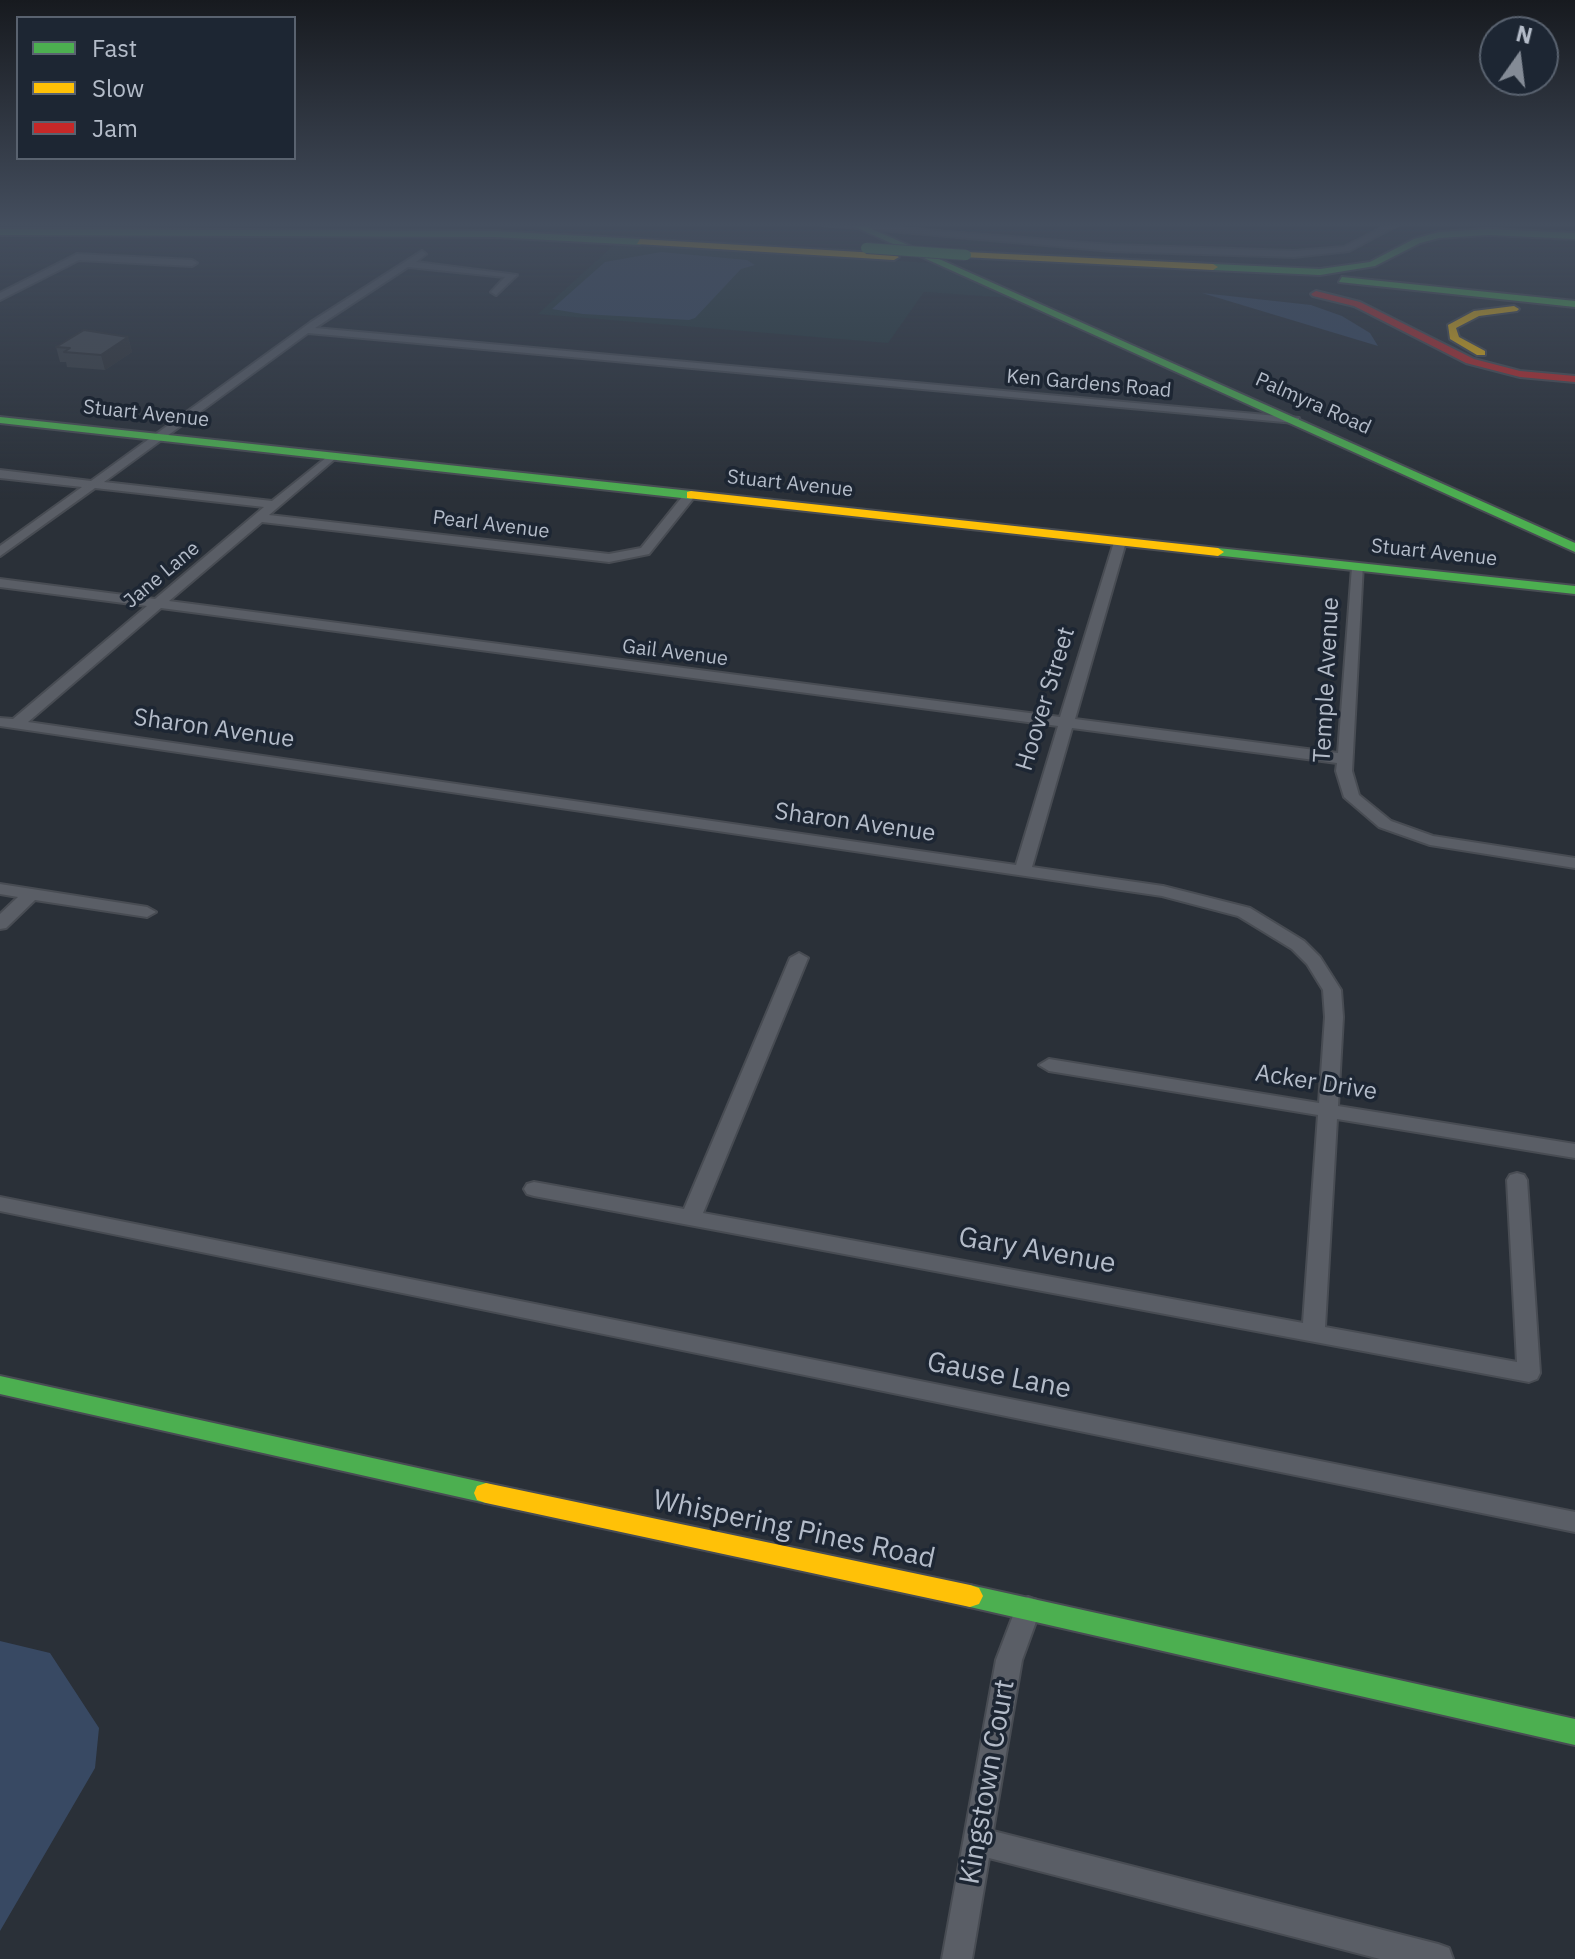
<!DOCTYPE html>
<html>
<head>
<meta charset="utf-8">
<style>
  body { margin:0 }
  #map { position:relative; width:1575px; height:1959px; overflow:hidden; background:#2a3038; font-family:"IBM Plex Sans",sans-serif }
  canvas { display:block }
  .legend { position:absolute; left:16px; top:16px; width:280px; height:144px; box-sizing:border-box; background:#1d2633; border:2px solid #59626f; margin:0; padding:10px 14px; list-style:none; font-size:24px; color:#b4bcc9 }
  .legend li { display:flex; align-items:center; gap:16px; height:40px }
  .legend b { width:40px; border:2px solid #59626f }
  .north { position:absolute; left:1479px; top:16px; width:80px; height:80px; box-sizing:border-box; background:#1d2633; border:2px solid #59626f; border-radius:50%; rotate:14deg; font-size:22px; font-weight:700; line-height:32px; text-align:center; color:#b4bcc9 }
  .north::after { content:''; display:block; margin:auto; width:28px; height:36px; background:#848b96; clip-path:polygon(50% 0,100% 100%,50% 72%,0 100%) }
</style>
</head>
<body>
<div id="map">
<canvas width="1575" height="1959"></canvas>
<ul class="legend">
<li><b style="height:10px;background:#4caf50"></b>Fast</li>
<li><b style="height:10px;background:#ffc107"></b>Slow</li>
<li><b style="height:10px;background:#c62828"></b>Jam</li>
</ul>
<div class="north">N</div>
</div>
<script>
const c = document.querySelector('canvas').getContext('2d');
c.lineJoin = 'round';
function paint(path, color) { c.fillStyle = color; c.fill(path, 'evenodd'); }
const poly = rows => new Path2D(rows.map(r => 'M' + r).join(''));
function strokePath(path, color, width, dash) { c.strokeStyle = color; c.lineWidth = width; c.lineCap = dash ? 'butt' : 'round'; c.setLineDash(dash || []); c.stroke(path); }
function drawText(font, color, halo, rows, align = 'center') {
  c.font = font + ' "IBM Plex Sans",sans-serif'; c.lineWidth = 7; c.setLineDash([]); c.textBaseline = 'middle'; c.strokeStyle = halo; c.fillStyle = color; for (const [text, x, y, turn = 0] of rows) {
    c.save(); c.translate(x, y); c.rotate((+turn || 0) * Math.PI / 180); c.textAlign = isNaN(turn) ? turn : align; if (halo) c.strokeText(text, 0, 0); c.fillText(text, 0, 0); c.restore();
  }
}
paint(poly([
  [617,242,932,263,1012,298,924,292,888,343,538,314]
]), '#273a3e');
paint(poly([
  [661,252,747,260,755,265,741,269,695,318,689,320,583,314,552,309,605,262],
  [1202,293,1311,305,1342,316,1370,333,1378,346],
  [0,1641,50,1653,99,1728,95,1768,0,1931]
]), '#384963');
const street = poly([
  [823,225,863,225,1112,245,1294,251,1344,247,1387,225,1398,225,1349,251,1294,257,1112,251,823,225],
  [422,251,426,254,416,262,517,275,496,295,491,292,505,277,408,267,315,328,1299,418,1299,422,1295,423,308,333,104,482,272,501,332,453,336,454,336,458,269,515,609,554,641,548,686,492,690,491,696,495,649,554,609,562,262,522,169,601,1060,717,1114,542,1120,538,1126,542,1075,719,1338,753,1352,567,1363,564,1352,771,1359,795,1391,821,1433,836,1575,858,1575,868,1430,845,1379,827,1344,797,1336,771,1337,763,1072,728,1032,867,1163,886,1250,908,1304,941,1320,957,1341,990,1343,1017,1338,1106,1575,1144,1575,1158,1337,1119,1325,1327,1517,1362,1507,1180,1510,1175,1517,1173,1524,1175,1527,1180,1540,1373,1537,1379,1529,1382,534,1196,527,1194,524,1189,527,1184,534,1182,684,1209,790,958,799,953,808,958,703,1213,1303,1323,1318,1115,1049,1071,1039,1065,1049,1059,1319,1103,1325,1017,1323,990,1307,964,1292,949,1238,916,1162,896,0,726,0,718,13,719,147,606,0,587,0,579,155,599,264,507,95,488,0,556,0,546,82,487,0,478,0,470,91,481,311,322,422,251],
  [161,608,1058,726,1016,865,28,722,161,608],
  [77,254,192,260,197,263,192,266,79,260,0,300,0,293,77,254],
  [0,884,147,907,156,912,147,917,35,900,6,928,0,929,0,914,18,897,0,894,0,884],
  [0,1197,1575,1512,1575,1532,0,1211,0,1197],
  [1028,1597,1037,1600,1041,1608,1022,1660,993,1831,1438,1944,1449,1948,1453,1959,1380,1959,989,1858,972,1959,942,1959,996,1660,1019,1600,1028,1597]
]);
const fast = poly([
  [851,225,863,225,1575,543,1575,552,851,225],
  [0,229,494,231,640,239,644,242,640,245,494,237,0,235,0,229],
  [1489,229,1575,233,1575,239,1489,235,1439,238,1420,243,1375,266,1320,275,1213,270,1208,267,1213,264,1320,269,1370,262,1414,239,1439,232,1489,229],
  [1342,277,1575,301,1575,307,1339,282,1342,277],
  [0,417,691,491,697,495,691,499,0,423,0,417],
  [1218,548,1575,586,1575,594,1214,555,1212,552,1218,548],
  [0,1376,486,1483,495,1486,498,1493,495,1500,486,1503,0,1394,0,1376],
  [970,1585,1575,1719,1575,1745,970,1607,961,1604,957,1596,961,1588,970,1585]
]);
const slow = poly([
  [640,239,894,254,899,257,894,260,637,244,640,239],
  [966,252,1213,264,1218,267,1213,270,963,257,966,252],
  [1514,306,1519,309,1517,311,1479,316,1456,328,1459,337,1485,351,1485,355,1477,355,1450,339,1448,325,1474,311,1514,306],
  [691,491,1218,548,1224,552,1218,556,687,498,687,492,691,491],
  [486,1483,970,1585,979,1588,983,1596,979,1604,970,1607,486,1503,477,1500,474,1493,477,1486,486,1483]
]);
const jam = poly([
  [1316,291,1360,302,1474,359,1520,371,1575,376,1575,382,1520,377,1466,363,1354,306,1313,296,1311,294,1316,291]
]);
strokePath(street, '#484c53', 4);
strokePath(fast, '#484c53', 4);
strokePath(slow, '#484c53', 4);
strokePath(jam, '#484c53', 4);
paint(street, '#5a5e66');
paint(fast, '#4caf50');
paint(slow, '#ffc107');
paint(jam, '#c62828');
const fastBridge = poly([
  [866,248,966,255]
]);
strokePath(fastBridge, '#474c53', 12, []);
strokePath(fastBridge, '#4caf50', 10);
paint(poly([
  [128,337,132,352,105,370,67,367,66,362,60,362,56,347]
]), '#3a3f45');
paint(poly([
  [128,337,132,352,105,370,101,355]
]), '#303338');
const building = poly([
  [84,330,128,337,101,355,64,352,70,348,56,347,84,330]
]);
paint(building, '#444950');
strokePath(building, '#303338', 2);
const sky = c.createLinearGradient(0, 0, 0, 500);
sky.addColorStop(0, '#171a1f');
sky.addColorStop(0.45, '#444e5e');
sky.addColorStop(1, '#444e5e00');
c.fillStyle = sky;
c.fillRect(0, 0, 1575, 500);
drawText('20px', '#b4bcc9', '#1d2633', [
  ["Ken Gardens Road",1089,384,5],
  ["Palmyra Road",1313,404,24],
  ["Stuart Avenue",146,414,6],
  ["Stuart Avenue",790,484,6],
  ["Pearl Avenue",491,525,7],
  ["Stuart Avenue",1434,553,6],
  ["Jane Lane",162,575,-40],
  ["Gail Avenue",675,653,7]
]);
drawText('24px', '#b4bcc9', '#1d2633', [
  ["Temple Avenue",1327,680,-87],
  ["Hoover Street",1046,699,-73],
  ["Sharon Avenue",214,729,8],
  ["Sharon Avenue",855,823,8],
  ["Acker Drive",1316,1083,9]
]);
drawText('28px', '#b4bcc9', '#1d2633', [
  ["Gary Avenue",1037,1251,10],
  ["Gause Lane",999,1376,11],
  ["Whispering Pines Road",794,1530,12],
  ["Kingstown Court",988,1782,-80]
]);
</script>
</body>
</html>
